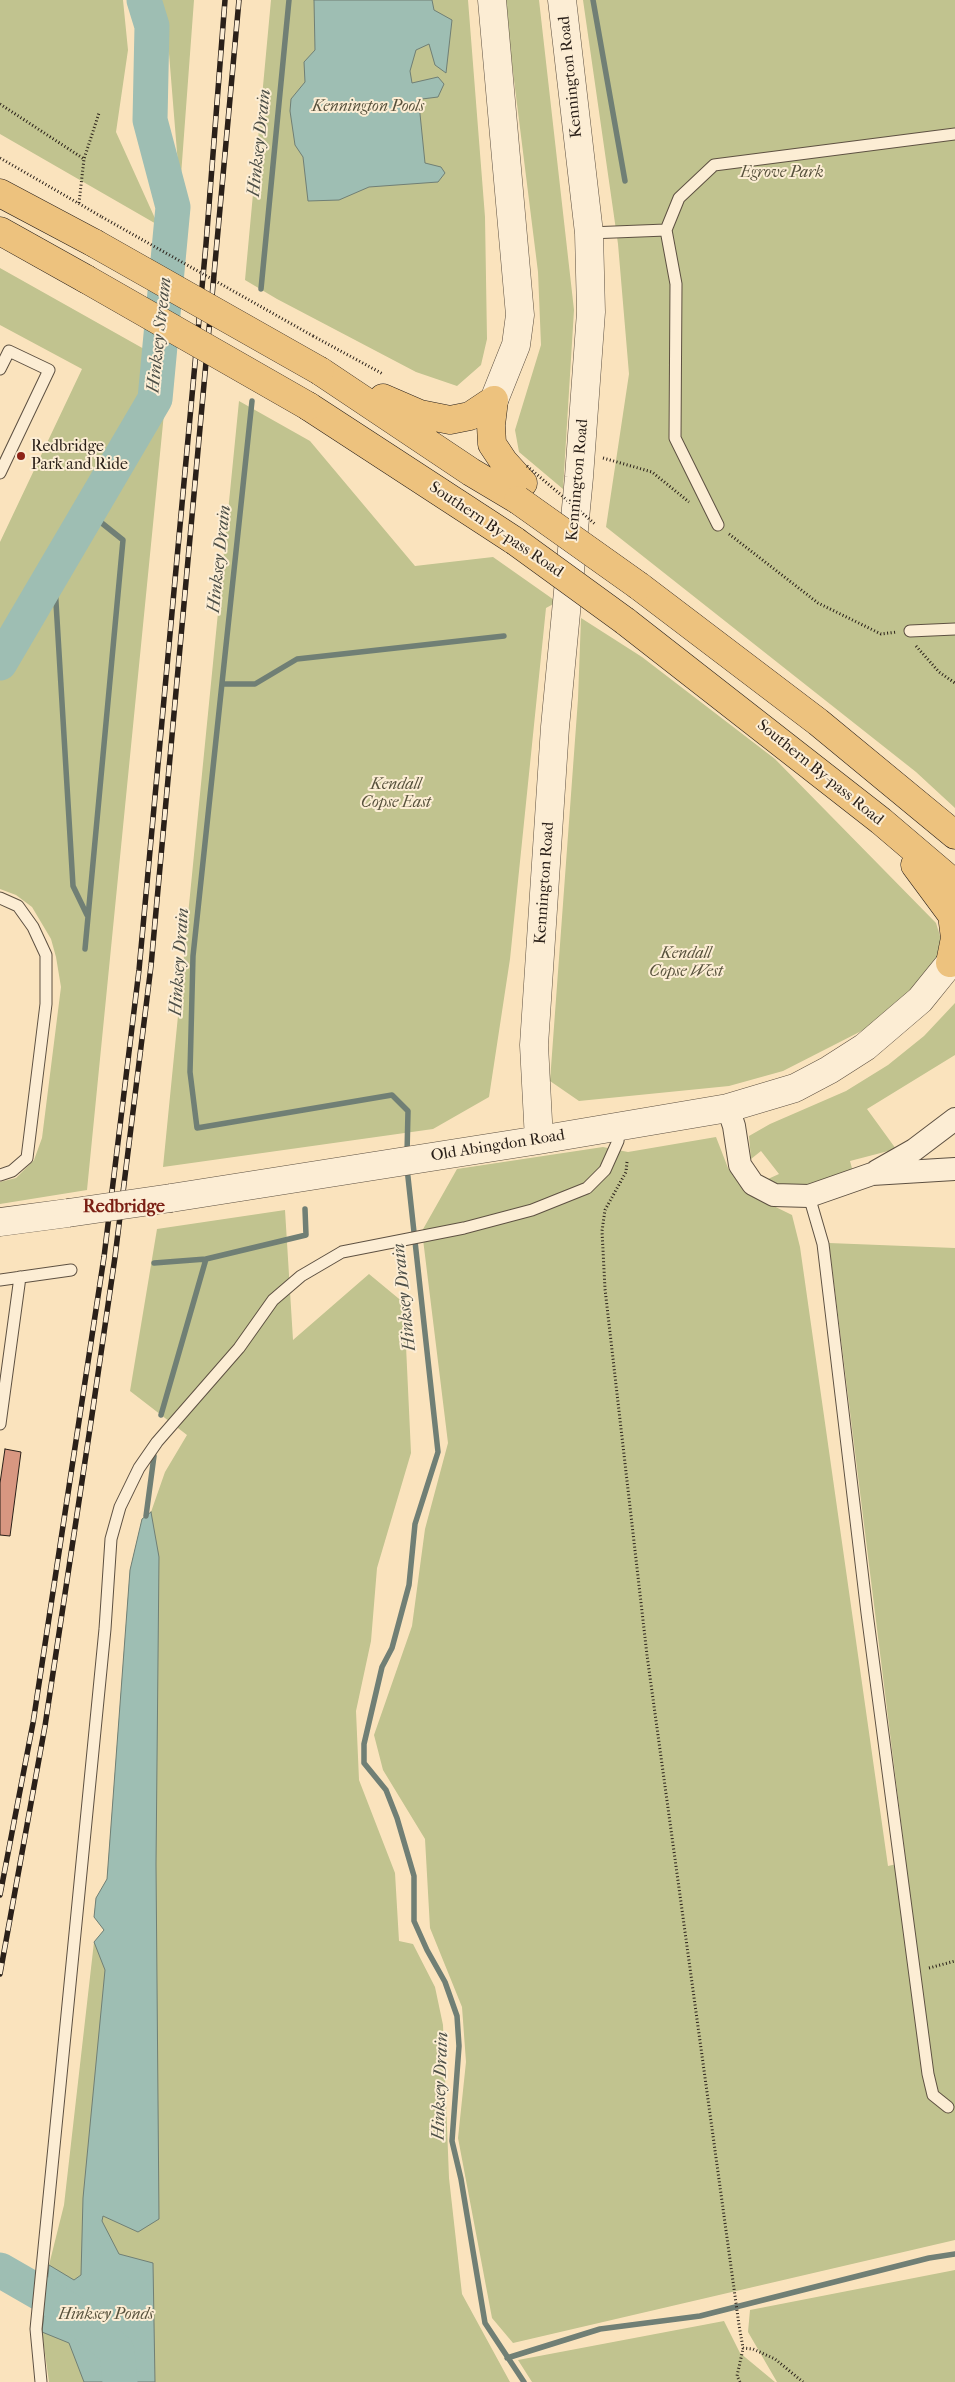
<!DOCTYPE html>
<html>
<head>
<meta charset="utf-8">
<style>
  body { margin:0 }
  canvas { display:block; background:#fae3bd }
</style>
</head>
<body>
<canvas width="955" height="2382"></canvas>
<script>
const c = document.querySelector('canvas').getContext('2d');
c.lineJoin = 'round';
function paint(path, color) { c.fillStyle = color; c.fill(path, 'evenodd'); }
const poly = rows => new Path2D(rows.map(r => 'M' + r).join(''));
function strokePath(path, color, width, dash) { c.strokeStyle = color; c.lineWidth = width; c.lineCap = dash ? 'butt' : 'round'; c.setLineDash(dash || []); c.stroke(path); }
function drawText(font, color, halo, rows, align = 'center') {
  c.font = font + ' "IM FELL French Canon",serif'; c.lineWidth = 4; c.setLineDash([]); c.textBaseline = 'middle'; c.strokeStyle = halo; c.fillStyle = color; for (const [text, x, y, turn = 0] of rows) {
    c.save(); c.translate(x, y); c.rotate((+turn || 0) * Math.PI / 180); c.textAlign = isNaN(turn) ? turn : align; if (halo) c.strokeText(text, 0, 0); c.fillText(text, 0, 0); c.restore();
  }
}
paint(poly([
  [0,0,123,0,128,50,116,132,158,225,0,134],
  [158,0,194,0,180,189,167,29],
  [271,0,468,0,485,217,487,339,481,365,457,386,416,372,277,299,245,280],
  [504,0,539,0,574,310,563,489,519,452,515,430,541,345,538,272],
  [583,0,955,0,955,808,916,772,606,527,629,374,618,244],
  [0,268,169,363,87,1190,0,1204,0,1182,16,1178,34,1160,42,1138,61,987,56,957,51,939,32,907,16,895,0,889,0,542,82,369,0,325],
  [239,401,310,441,415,566,493,557,557,602,546,608,510,959,489,1097,433,1129,163,1167],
  [581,618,642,657,775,759,936,923,941,939,937,960,927,976,881,1021,783,1071,729,1086,579,1101,550,1081,578,699],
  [955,1003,955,1055,867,1109,896,1149,850,1161,854,1176,799,1189,778,1185,768,1179,779,1174,761,1151,751,1159,749,1136,770,1124,846,1091,888,1065,924,1036],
  [716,1137,728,1168,747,1193,792,1215,800,1247,888,1866,906,1862,829,1243,955,1248,955,2240,513,2343,492,2318,458,2138,466,2062,462,2007,430,1928,425,1839,383,1770,374,1735,412,1626,425,1529,448,1443,422,1231,457,1169,603,1147,628,1152],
  [285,1210,293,1340,369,1274,404,1303,411,1453,377,1568,371,1641,356,1711,359,1780,395,1873,399,1941,413,1944,435,1987,443,2025,449,2178,462,2294,510,2382,49,2382,42,2332,49,2265,64,2205,94,1942,104,1930,94,1917,96,1898,107,1879,130,1570,142,1519,151,1512,165,1472,187,1435,130,1391,157,1229],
  [955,2270,955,2382,777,2382,748,2332,750,2310],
  [724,2321,740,2353,775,2382,532,2382,518,2360]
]), '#c1c38f');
const water = poly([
  [314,0,432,0,434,10,452,20,446,73,435,65,429,44,416,50,410,71,412,83,438,77,444,84,438,97,422,99,419,104,425,163,441,167,445,173,438,182,369,187,339,200,308,201,303,157,295,145,290,111,291,99,305,82,304,62,315,50,314,0],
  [151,1512,159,1557,156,1864,159,2219,138,2232,103,2216,102,2221,119,2254,153,2263,155,2382,84,2382,69,2343,42,2332,49,2265,74,2280,81,2275,83,2198,105,1970,94,1942,104,1930,94,1917,96,1898,107,1879,130,1570,142,1519,151,1512]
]);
paint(water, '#9ebeb3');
strokePath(water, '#707f75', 1);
strokePath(poly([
  [593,0,625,181],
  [261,289,289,0],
  [252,401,193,956,190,1072,197,1128,392,1095,408,1111,407,1154],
  [54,569,73,886,87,915],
  [222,684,255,684,297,659,504,636],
  [85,949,123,540,88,512],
  [407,1168,438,1452,415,1524,409,1585,392,1648,382,1667,364,1744,364,1763,386,1790,397,1818,414,1876,414,1921,427,1950,445,1982,457,2016,459,2046,452,2141,461,2179,485,2323,524,2382],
  [154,1263,206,1259],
  [161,1415,206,1259,306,1235,305,1209],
  [146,1516,154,1456],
  [507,2358,600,2329,700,2316,929,2258,955,2254]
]), '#707f75', 5.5);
strokePath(poly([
  [0,663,155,399,173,207,150,120,152,26,144,0],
  [0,2270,66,2308,117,2351,120,2382]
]), '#9ebeb3', 35);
const building = poly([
  [5,1449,21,1452,10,1536,0,1535,0,1483,5,1449]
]);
paint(building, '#d89781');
strokePath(building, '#2a2019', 1);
const service = poly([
  [589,233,666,230],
  [0,369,9,351,49,370,0,473],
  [718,525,675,438,676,284,666,230,679,198,714,165,955,134],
  [910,631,955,629],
  [0,898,18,906,33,927,46,955,46,1004,27,1158,12,1171,0,1175],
  [809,1196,823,1244,867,1613,928,2074,933,2095,948,2107],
  [0,1280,71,1270],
  [0,1424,20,1277],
  [41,2382,36,2329,105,1629,111,1539,120,1507,139,1468,157,1442,239,1348,273,1300,301,1276,342,1252,464,1228,532,1210,587,1188,605,1170,618,1141,620,1125]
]);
const minor = poly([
  [728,1108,734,1126,740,1165,753,1184,774,1195,809,1196,872,1174,955,1169],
  [877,1171,914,1150,955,1119]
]);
const tertiary = poly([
  [492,0,520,315,516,345,494,400],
  [539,1140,534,1045,555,727,579,477,591,312,589,233,562,0],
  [171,1198,539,1140,728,1108,795,1088,829,1070,865,1047,920,1000,950,963],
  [0,1222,68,1213]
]);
const trunk = poly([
  [0,193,94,243],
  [0,231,86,279],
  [320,371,471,472,518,500],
  [383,398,420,414,450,420,470,416,494,400],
  [494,400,491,425,492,444,504,462,523,483],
  [308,406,515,541],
  [639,586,818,722,955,835],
  [625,621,881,821,955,884],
  [915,865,952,915,955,938,950,963,955,962]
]);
strokePath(service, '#5e5142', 13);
strokePath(minor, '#5e5142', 24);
strokePath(tertiary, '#5e5142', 29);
strokePath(trunk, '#2a2019', 29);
strokePath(poly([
  [0,104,84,159,99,113],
  [0,158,102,217],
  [79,203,84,159],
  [313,336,383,374],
  [603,458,652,472,689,502],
  [729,534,818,603,881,634,897,632],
  [916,646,939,672,955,683],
  [627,1162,626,1172,605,1210,602,1231,605,1289,647,1655,739,2325,743,2348,753,2349,775,2359,803,2382],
  [929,1968,955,1961],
  [740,2382,737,2376,743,2349]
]), '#2a2019', 3, [1, 2.5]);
strokePath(service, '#fcedd4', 11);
strokePath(minor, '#fcedd4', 22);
strokePath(tertiary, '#fcedd4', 28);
strokePath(trunk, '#edc27e', 28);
const rail = poly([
  [0,1895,33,1723,104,1257,139,970,206,244,225,0],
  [0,1974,45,1726,92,1415,115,1257,151,966,239,0]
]);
strokePath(rail, '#2a2019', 5.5);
strokePath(rail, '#fcedd4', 4, [11]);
const tertiaryBridge = poly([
  [68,1213,171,1198]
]);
const trunkBridge = poly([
  [94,243,320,371],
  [86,279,308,406],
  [518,500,639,586],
  [515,541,625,621]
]);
strokePath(tertiaryBridge, '#5e5142', 29, []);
strokePath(trunkBridge, '#2a2019', 29, []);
strokePath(poly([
  [102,217,313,336],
  [527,466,595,524]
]), '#2a2019', 3, [1, 2.5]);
strokePath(tertiaryBridge, '#fcedd4', 28);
strokePath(trunkBridge, '#edc27e', 28);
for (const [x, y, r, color] of [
  [21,456,5,"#8f2418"]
]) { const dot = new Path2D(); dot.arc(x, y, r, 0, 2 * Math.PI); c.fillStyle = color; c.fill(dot); strokePath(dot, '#fcedd4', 2); }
drawText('16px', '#2a2019', '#fcedd4', [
  ["Kennington Road",571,77,-96],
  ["Kennington Road",578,480,-85],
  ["Southern By-pass Road",496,530,34],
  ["Southern By-pass Road",820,773,39],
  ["Kennington Road",545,883,-86],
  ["Old Abingdon Road",498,1146,-9]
]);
drawText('italic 16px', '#57513c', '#fcedd4', [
  ["Kennington Pools",368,107],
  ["Egrove Park",782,173],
  ["Kendall",396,785],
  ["Copse East",396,803],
  ["Kendall",686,954],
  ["Copse West",686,972],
  ["Hinksey Ponds",106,2315]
]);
drawText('16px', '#2a2019', '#fcedd4', [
  ["Redbridge",31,447],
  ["Park and Ride",31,465]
], 'left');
drawText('italic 18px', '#4d4f47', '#fcedd4', [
  ["Hinksey Drain",260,143,-84],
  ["Hinksey Stream",160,335,-84],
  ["Hinksey Drain",220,559,-84],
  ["Hinksey Drain",180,962,-86],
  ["Hinksey Drain",405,1297,-96],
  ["Hinksey Drain",441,2086,-88]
]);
drawText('bold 18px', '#7a1f14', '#fcedd4', [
  ["Redbridge",124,1208]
]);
</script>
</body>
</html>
